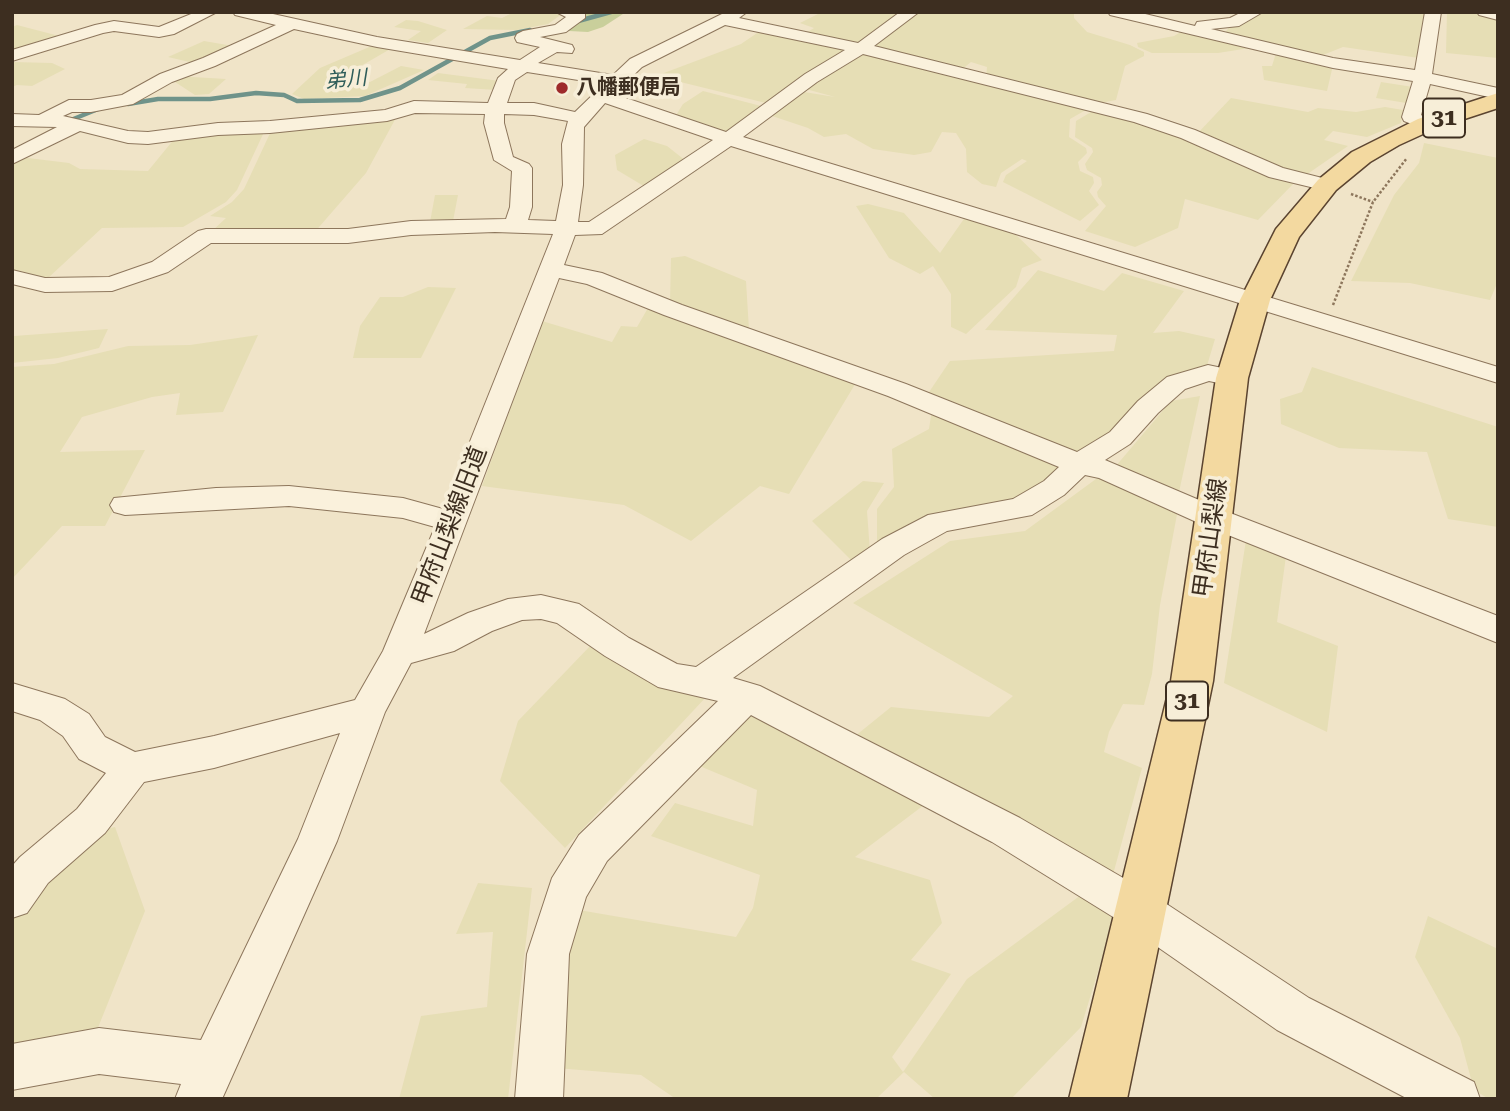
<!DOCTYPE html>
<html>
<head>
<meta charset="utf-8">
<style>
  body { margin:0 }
  #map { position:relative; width:1510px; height:1111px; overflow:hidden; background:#f0e4c8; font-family:"Roboto Serif",serif }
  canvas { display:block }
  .frame { position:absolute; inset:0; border:14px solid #3d2e20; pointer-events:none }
</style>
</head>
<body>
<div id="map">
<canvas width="1510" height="1111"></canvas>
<div class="frame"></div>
</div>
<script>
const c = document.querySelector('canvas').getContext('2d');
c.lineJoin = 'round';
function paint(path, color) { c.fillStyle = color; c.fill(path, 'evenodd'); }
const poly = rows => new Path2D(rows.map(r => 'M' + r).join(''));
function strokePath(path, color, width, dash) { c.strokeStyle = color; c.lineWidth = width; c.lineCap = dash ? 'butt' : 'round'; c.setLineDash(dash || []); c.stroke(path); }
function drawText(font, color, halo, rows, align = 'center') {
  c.font = font + ' "Roboto Serif","Noto Sans JP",serif'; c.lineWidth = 7; c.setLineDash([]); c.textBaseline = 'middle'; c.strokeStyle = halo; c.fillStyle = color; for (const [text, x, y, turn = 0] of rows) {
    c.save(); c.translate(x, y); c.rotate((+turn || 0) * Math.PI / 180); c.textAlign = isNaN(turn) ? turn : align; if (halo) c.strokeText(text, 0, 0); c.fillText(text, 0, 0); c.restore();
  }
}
paint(poly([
  [514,12,562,14,548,24,517,30,463,29,487,16,502,18],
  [822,12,906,12,858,47,801,36,814,28,800,23],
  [916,12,1074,12,1074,18,1087,32,1130,45,1144,52,1144,56,1125,66,1116,100,1096,104,986,79,987,67,971,62,960,71,864,48],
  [1261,12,1429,12,1419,58,1343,47,1318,57,1223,35,1231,25,1247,22],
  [1447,12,1475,12,1498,17,1498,58,1446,53],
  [406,20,418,21,447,30,428,43,408,40,421,31,394,27],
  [17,25,63,37,12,54,12,27],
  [763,29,853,49,770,104,656,76,741,44],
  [1186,29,1256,47,1218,53,1152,53,1138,47,1137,43,1174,36],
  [204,41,233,46,194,63,168,57],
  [374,45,392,48,342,77,370,82,401,66,424,70,365,96,304,99,292,94,320,68],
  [862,51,1091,107,1070,119,1069,137,1086,148,1087,153,1078,162,1080,171,1093,177,1094,183,1089,191,1099,205,1080,221,1003,182,1006,175,1027,161,1022,159,1001,173,996,187,982,184,967,172,966,149,956,133,942,132,931,152,914,155,873,149,846,134,824,137,808,128,766,114,798,91,835,97,802,88],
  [1276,53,1333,65,1327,91,1264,80,1262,66,1272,66],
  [12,62,52,63,65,69,32,86,17,85,12,87],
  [438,73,500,81,496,90,465,88,467,84,428,80],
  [175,76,226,79,209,94,195,95,172,80],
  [1381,82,1413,87,1406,103,1376,98],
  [703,91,765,107,728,134,675,117,683,104],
  [1231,98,1308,112,1318,108,1356,112,1385,107,1403,110,1401,123,1367,137,1333,131,1324,140,1348,146,1303,177,1197,134],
  [1096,109,1138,120,1295,182,1258,220,1185,199,1178,228,1135,247,1085,231,1106,206,1098,197,1097,192,1102,185,1101,178,1087,170,1085,164,1093,152,1092,148,1075,137,1076,121],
  [397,116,366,173,313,234,211,232,226,218,210,216,232,202,244,189,272,129],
  [265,130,237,190,226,202,183,227,102,228,48,278,12,270,12,161,20,157,69,163,80,169,148,171,175,138],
  [644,139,667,146,686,161,647,188,617,170,615,155],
  [1424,143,1498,158,1498,281,1490,300,1410,283,1351,281,1394,195,1419,163],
  [435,195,458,195,453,221,430,222],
  [868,204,904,213,940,253,966,216,1014,233,1042,260,1022,268,1016,287,966,334,951,327,951,294,933,266,920,274,889,258,856,206],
  [685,256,746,281,749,330,670,303,671,258],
  [1038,270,1104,291,1122,273,1184,291,1153,333,1179,331,1215,339,1206,369,1114,434,1075,456,927,395,950,361,1114,351,1117,335,985,330],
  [428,287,456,288,421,358,353,358,360,326,380,297,403,297],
  [648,308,857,381,789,494,760,486,691,541,624,505,482,486,542,321,612,342,621,326,637,327],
  [108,329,99,348,58,358,12,363,14,336],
  [258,335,223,412,176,415,180,393,152,397,82,417,60,452,145,450,105,526,62,526,12,579,12,367,54,364,128,346,190,345],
  [1312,367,1498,427,1498,527,1448,519,1427,452,1339,448,1281,424,1280,399,1302,392],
  [1200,396,1179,492,1115,467,1171,401],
  [932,409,1053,456,1060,471,1018,503,877,549,877,509,894,487,892,449,929,429],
  [1100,476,1178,509,1160,605,1152,674,1144,705,1123,704,1109,732,1104,752,1142,768,1111,882,849,741,891,707,989,717,1013,696,853,603,950,541,1025,531],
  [863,481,884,483,867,511,870,552,853,562,812,521],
  [1246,540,1286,556,1277,622,1338,646,1327,732,1224,683],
  [593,643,707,696,565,848,500,781,518,721],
  [747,706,928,802,855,857,930,880,942,923,911,960,951,974,892,1057,903,1072,967,979,1085,892,1116,913,1081,1027,1011,1099,935,1099,904,1072,876,1099,676,1099,641,1075,556,1068,573,909,736,937,753,908,760,875,651,836,675,803,753,826,757,790,690,762],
  [115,827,145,911,95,1035,12,1053,12,910,88,833],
  [478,883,532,888,508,1099,399,1099,421,1016,487,1007,493,932,456,934],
  [1428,916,1498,949,1498,1099,1489,1099,1474,1090,1460,1038,1415,957]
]), '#e6deb5');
paint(poly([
  [584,12,626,12,603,27,588,32,569,31,566,28]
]), '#c9cf9b');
strokePath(poly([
  [571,23,611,12],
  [128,104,158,99,210,99,256,93,284,95,297,101,360,100,400,88,490,38,530,30],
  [71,120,98,109]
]), '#6f938a', 4.5);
const minor = poly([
  [196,12,217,12,174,34,159,37,114,31,103,33,12,61,12,50,95,25,114,21,159,27,196,12],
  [233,12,264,12,377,37,520,60,540,47,517,42,515,38,517,34,523,31,555,25,566,17,556,12,585,12,585,18,566,32,540,37,572,45,574,49,572,53,557,52,538,63,613,75,630,59,726,12,747,12,739,18,858,43,900,12,919,12,874,46,1147,114,1195,130,1283,168,1334,181,1337,185,1334,189,1327,191,1269,177,1181,138,1134,122,863,54,817,82,743,137,1498,367,1498,383,731,146,602,234,575,235,564,265,602,273,682,305,906,384,1077,452,1110,432,1138,401,1167,377,1208,365,1241,372,1245,378,1241,384,1232,386,1209,381,1185,389,1158,413,1130,444,1105,460,1225,511,1498,616,1498,643,1203,525,1099,478,1085,475,1064,495,1032,515,947,531,904,555,733,678,760,686,1020,818,1156,897,1309,998,1474,1082,1480,1099,1408,1099,1277,1030,1126,925,992,842,751,715,607,861,586,897,569,954,563,1099,515,1099,527,954,552,878,579,835,718,701,658,687,605,656,557,623,541,619,522,620,492,631,454,651,411,663,385,712,337,841,222,1099,175,1099,181,1084,99,1074,12,1090,12,1044,99,1028,201,1040,298,839,340,733,214,768,144,782,105,833,48,883,27,913,12,918,12,866,20,857,77,809,106,773,79,759,63,736,40,720,12,711,12,683,65,699,89,714,105,737,135,752,214,736,355,700,383,651,435,527,403,518,289,506,125,515,114,512,110,505,114,498,216,488,289,486,403,498,443,509,553,234,495,232,411,235,348,243,211,243,168,272,112,291,45,292,12,284,12,270,45,278,109,277,152,262,198,231,206,229,348,229,411,221,506,219,510,207,512,171,494,160,484,123,485,114,415,113,387,121,270,133,218,135,148,144,128,143,80,131,12,164,12,150,57,127,12,126,12,114,39,115,69,100,91,100,122,95,160,74,203,58,276,25,235,15,233,12],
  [725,25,845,50,805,74,726,132,614,94,642,67,725,25],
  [294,29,377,47,508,69,498,78,488,103,414,101,385,110,270,121,218,123,148,132,128,131,63,116,72,112,91,112,133,104,172,82,215,66,294,29],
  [527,72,604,84,575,112,534,103,507,103,515,80,527,72],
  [605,103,713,140,589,222,578,222,583,185,584,127,605,103],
  [504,114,534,115,568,121,562,144,563,185,556,221,528,220,532,207,532,168,529,164,513,157,504,123,504,114],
  [559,278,587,284,664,315,888,396,1059,467,1044,481,1013,499,928,515,882,539,696,667,677,664,629,638,579,604,541,595,508,599,468,613,424,634,559,278],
  [1108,12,1137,12,1195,26,1197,22,1230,18,1242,12,1263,12,1239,26,1211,29,1333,58,1415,70,1425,12,1441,12,1432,74,1498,88,1498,99,1430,84,1421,115,1436,124,1426,130,1404,121,1402,117,1413,81,1333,68,1110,15,1108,12],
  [1477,12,1498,12,1498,20,1479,15,1477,12]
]);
const major = poly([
  [1498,93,1498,108,1434,129,1399,145,1370,162,1336,190,1299,237,1270,300,1248,378,1213,681,1127,1099,1069,1099,1171,681,1216,378,1240,300,1276,229,1318,180,1352,152,1418,119,1498,93]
]);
strokePath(minor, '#8d765c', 2);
strokePath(major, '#5b4430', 3);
strokePath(poly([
  [1351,194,1373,202],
  [1333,305,1373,202,1407,158]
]), '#8d765c', 2.5, [2.5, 2]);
paint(minor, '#faf1dc');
paint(major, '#f3d9a0');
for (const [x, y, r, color] of [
  [562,88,7,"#9e2a2b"]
]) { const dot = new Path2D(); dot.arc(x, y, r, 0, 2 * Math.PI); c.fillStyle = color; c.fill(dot); strokePath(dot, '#f7eed8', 2.5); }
drawText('italic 21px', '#2f5d5a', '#f7eed8', [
  ["弟川",346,80,-5]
]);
drawText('bold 21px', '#3d2e20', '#f7eed8', [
  ["八幡郵便局",576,88]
], 'left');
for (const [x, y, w] of [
  [1444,118,42],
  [1187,701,42]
]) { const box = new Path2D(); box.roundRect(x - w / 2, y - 19.5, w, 39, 5); c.fillStyle = '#f7eed8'; c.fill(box); strokePath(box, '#3d2e20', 2); }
drawText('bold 23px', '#3d2e20', null, [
  ["31",1444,118],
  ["31",1187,701]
]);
drawText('24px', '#3d2e20', '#f7eed8', [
  ["甲府山梨線旧道",450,526,-69],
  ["甲府山梨線",1211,538,-82]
]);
</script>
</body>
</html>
